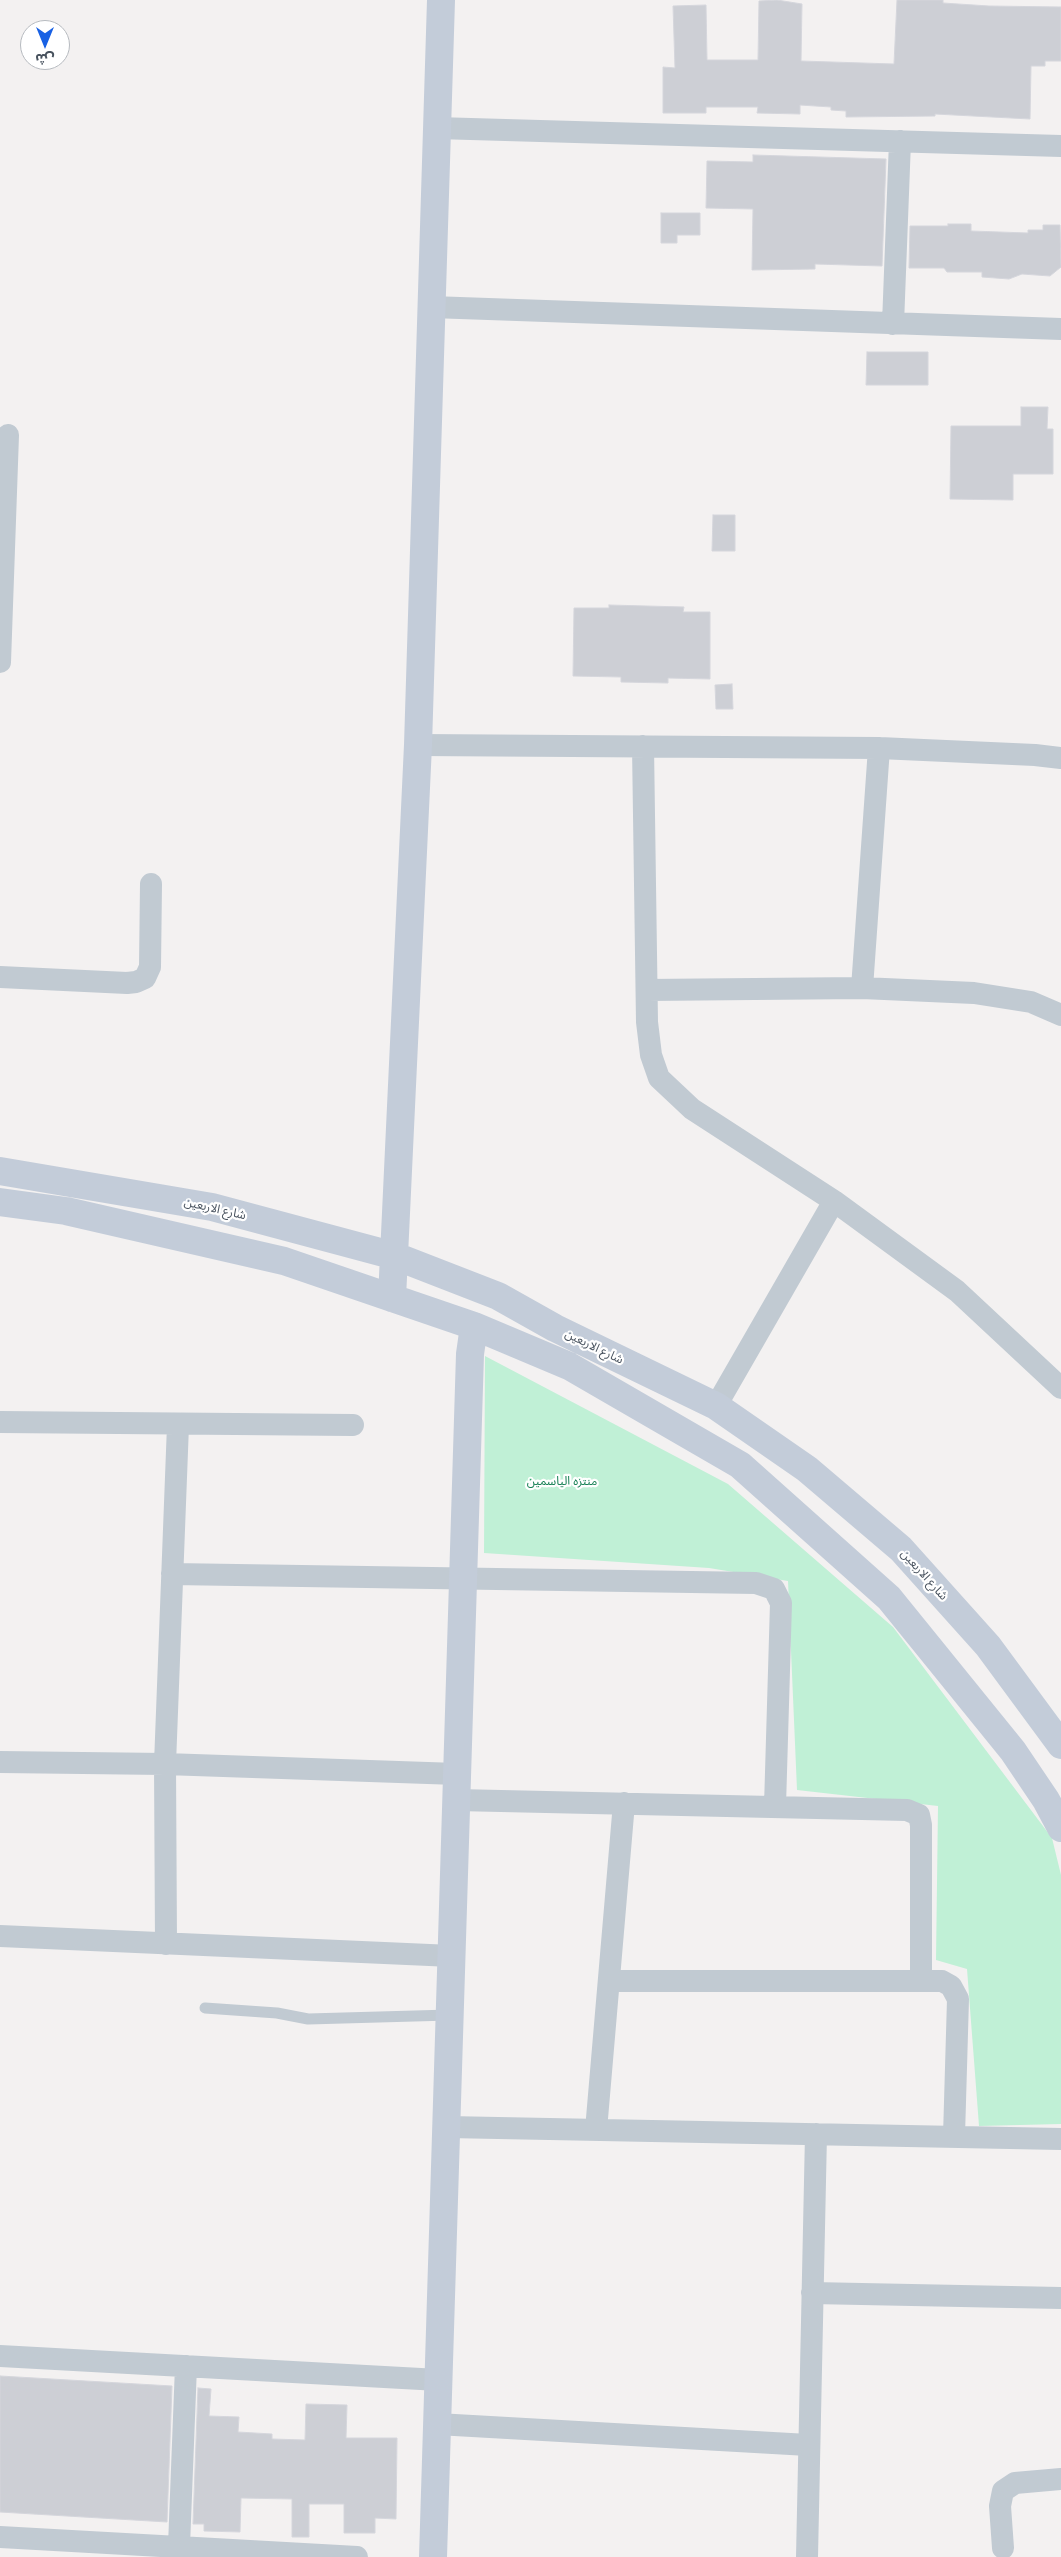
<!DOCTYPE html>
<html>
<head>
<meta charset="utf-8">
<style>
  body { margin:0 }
  #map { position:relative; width:1061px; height:2557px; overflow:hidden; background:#f3f1f1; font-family:"Noto Sans","Noto Sans Arabic",sans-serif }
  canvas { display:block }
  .north { position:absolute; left:20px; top:20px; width:50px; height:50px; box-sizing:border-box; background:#fff; border:1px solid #b6babf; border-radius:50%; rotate:180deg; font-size:14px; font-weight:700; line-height:20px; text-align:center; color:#48525e }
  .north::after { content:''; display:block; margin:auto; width:18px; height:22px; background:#1961e4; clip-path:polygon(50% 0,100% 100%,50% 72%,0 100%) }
</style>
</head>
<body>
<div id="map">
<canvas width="1061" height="2557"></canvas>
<div class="north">ش</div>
</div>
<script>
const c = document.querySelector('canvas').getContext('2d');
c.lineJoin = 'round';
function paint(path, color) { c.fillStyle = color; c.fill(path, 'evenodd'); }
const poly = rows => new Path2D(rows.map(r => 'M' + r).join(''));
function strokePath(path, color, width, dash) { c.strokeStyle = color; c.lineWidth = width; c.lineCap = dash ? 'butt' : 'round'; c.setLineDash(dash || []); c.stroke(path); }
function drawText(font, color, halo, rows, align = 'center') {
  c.font = font + ' "Noto Sans","Noto Sans Arabic",sans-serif'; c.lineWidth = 4.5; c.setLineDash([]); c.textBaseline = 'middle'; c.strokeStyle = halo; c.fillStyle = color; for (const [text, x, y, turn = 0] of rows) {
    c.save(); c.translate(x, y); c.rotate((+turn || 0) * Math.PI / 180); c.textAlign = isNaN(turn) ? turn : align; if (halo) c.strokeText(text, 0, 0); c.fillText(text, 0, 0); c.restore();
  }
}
paint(poly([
  [485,1356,728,1484,893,1627,1052,1838,1061,1875,1061,2124,979,2126,967,1969,936,1960,938,1806,797,1790,788,1581,709,1568,484,1553]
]), '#c0f0d6');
const building = poly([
  [777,0,802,4,801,61,894,64,897,0,943,0,943,3,989,6,1061,7,1061,61,1045,61,1045,66,1031,66,1030,119,935,114,935,116,846,117,846,111,831,110,831,107,800,105,800,114,757,113,758,107,706,107,706,113,663,113,663,67,675,68,673,6,706,5,707,60,758,60,759,1,777,0],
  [753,155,886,159,882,266,815,264,815,269,752,270,753,209,706,208,707,161,753,162,753,155],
  [661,213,700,213,700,235,677,235,677,243,661,243,661,213],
  [948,224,971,224,971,231,1028,233,1028,230,1043,230,1043,225,1060,225,1061,267,1050,276,1022,274,1009,279,982,277,982,272,947,272,944,268,909,268,910,226,948,226,948,224],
  [867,352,928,352,928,385,866,385,867,352],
  [1021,407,1048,407,1047,429,1053,429,1053,474,1013,474,1013,500,950,499,951,426,1021,426,1021,407],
  [713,515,735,515,735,551,712,551,713,515],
  [609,605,684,607,683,612,710,612,710,679,668,678,668,683,621,682,621,677,573,676,574,608,609,608,609,605],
  [732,684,733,709,716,709,715,685,732,684],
  [0,2376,172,2386,167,2522,0,2512,0,2376],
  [198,2388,211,2389,209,2416,239,2417,238,2432,272,2434,272,2439,305,2440,306,2404,347,2405,346,2438,397,2438,396,2519,375,2518,375,2533,344,2533,344,2504,309,2504,309,2537,292,2537,292,2499,241,2498,240,2532,204,2531,204,2524,193,2524,198,2388]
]);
paint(building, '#cdcfd5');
strokePath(building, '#d5d6dc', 1);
strokePath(poly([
  [205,2008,277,2013,308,2019,450,2015]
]), '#c1cad2', 11);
strokePath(poly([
  [436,128,1061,146],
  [431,307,1061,329],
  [893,324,900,141],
  [0,662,8,435],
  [418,745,879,748,1035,755,1061,758],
  [643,746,647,1022,651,1055,659,1078,692,1109,834,1201,957,1291,1061,1388],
  [0,977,127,983,136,982,145,978,150,967,151,884],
  [862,988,879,748],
  [647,990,862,988,974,993,1031,1002,1061,1015],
  [716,1406,834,1201],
  [0,1422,353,1425],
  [172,1574,756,1583,774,1589,781,1603,775,1806],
  [0,1762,165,1764,457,1774],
  [456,1800,907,1810,919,1815,921,1825,921,1981],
  [0,1936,452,1956],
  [166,1944,165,1764,178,1425],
  [609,1981,942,1981,951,1986,958,1999,954,2136],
  [447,2127,1061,2139],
  [596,2130,624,1803],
  [812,2293,1061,2298],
  [0,2356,439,2380],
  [437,2424,808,2445],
  [0,2537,357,2557],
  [179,2546,186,2366],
  [1003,2548,1000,2506,1003,2491,1015,2483,1061,2479],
  [807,2557,816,2134]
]), '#c1cad2', 22);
strokePath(poly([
  [0,1171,212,1207,395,1256,498,1296,555,1328,716,1406,807,1469,901,1549,988,1646,1061,1745],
  [0,1202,66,1211,284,1261,474,1326,569,1366,740,1465,889,1598,1013,1751,1046,1800,1061,1828],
  [392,1298,418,745,441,0],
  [433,2557,470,1354,474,1326]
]), '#c3ccd9', 28);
drawText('12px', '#48525e', '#fff', [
  ["شارع الاربعين",215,1209,13],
  ["شارع الاربعين",594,1347,26],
  ["شارع الاربعين",924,1575,48]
]);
drawText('12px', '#178155', '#fff', [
  ["منتزه الياسمين",562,1482]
]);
</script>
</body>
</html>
